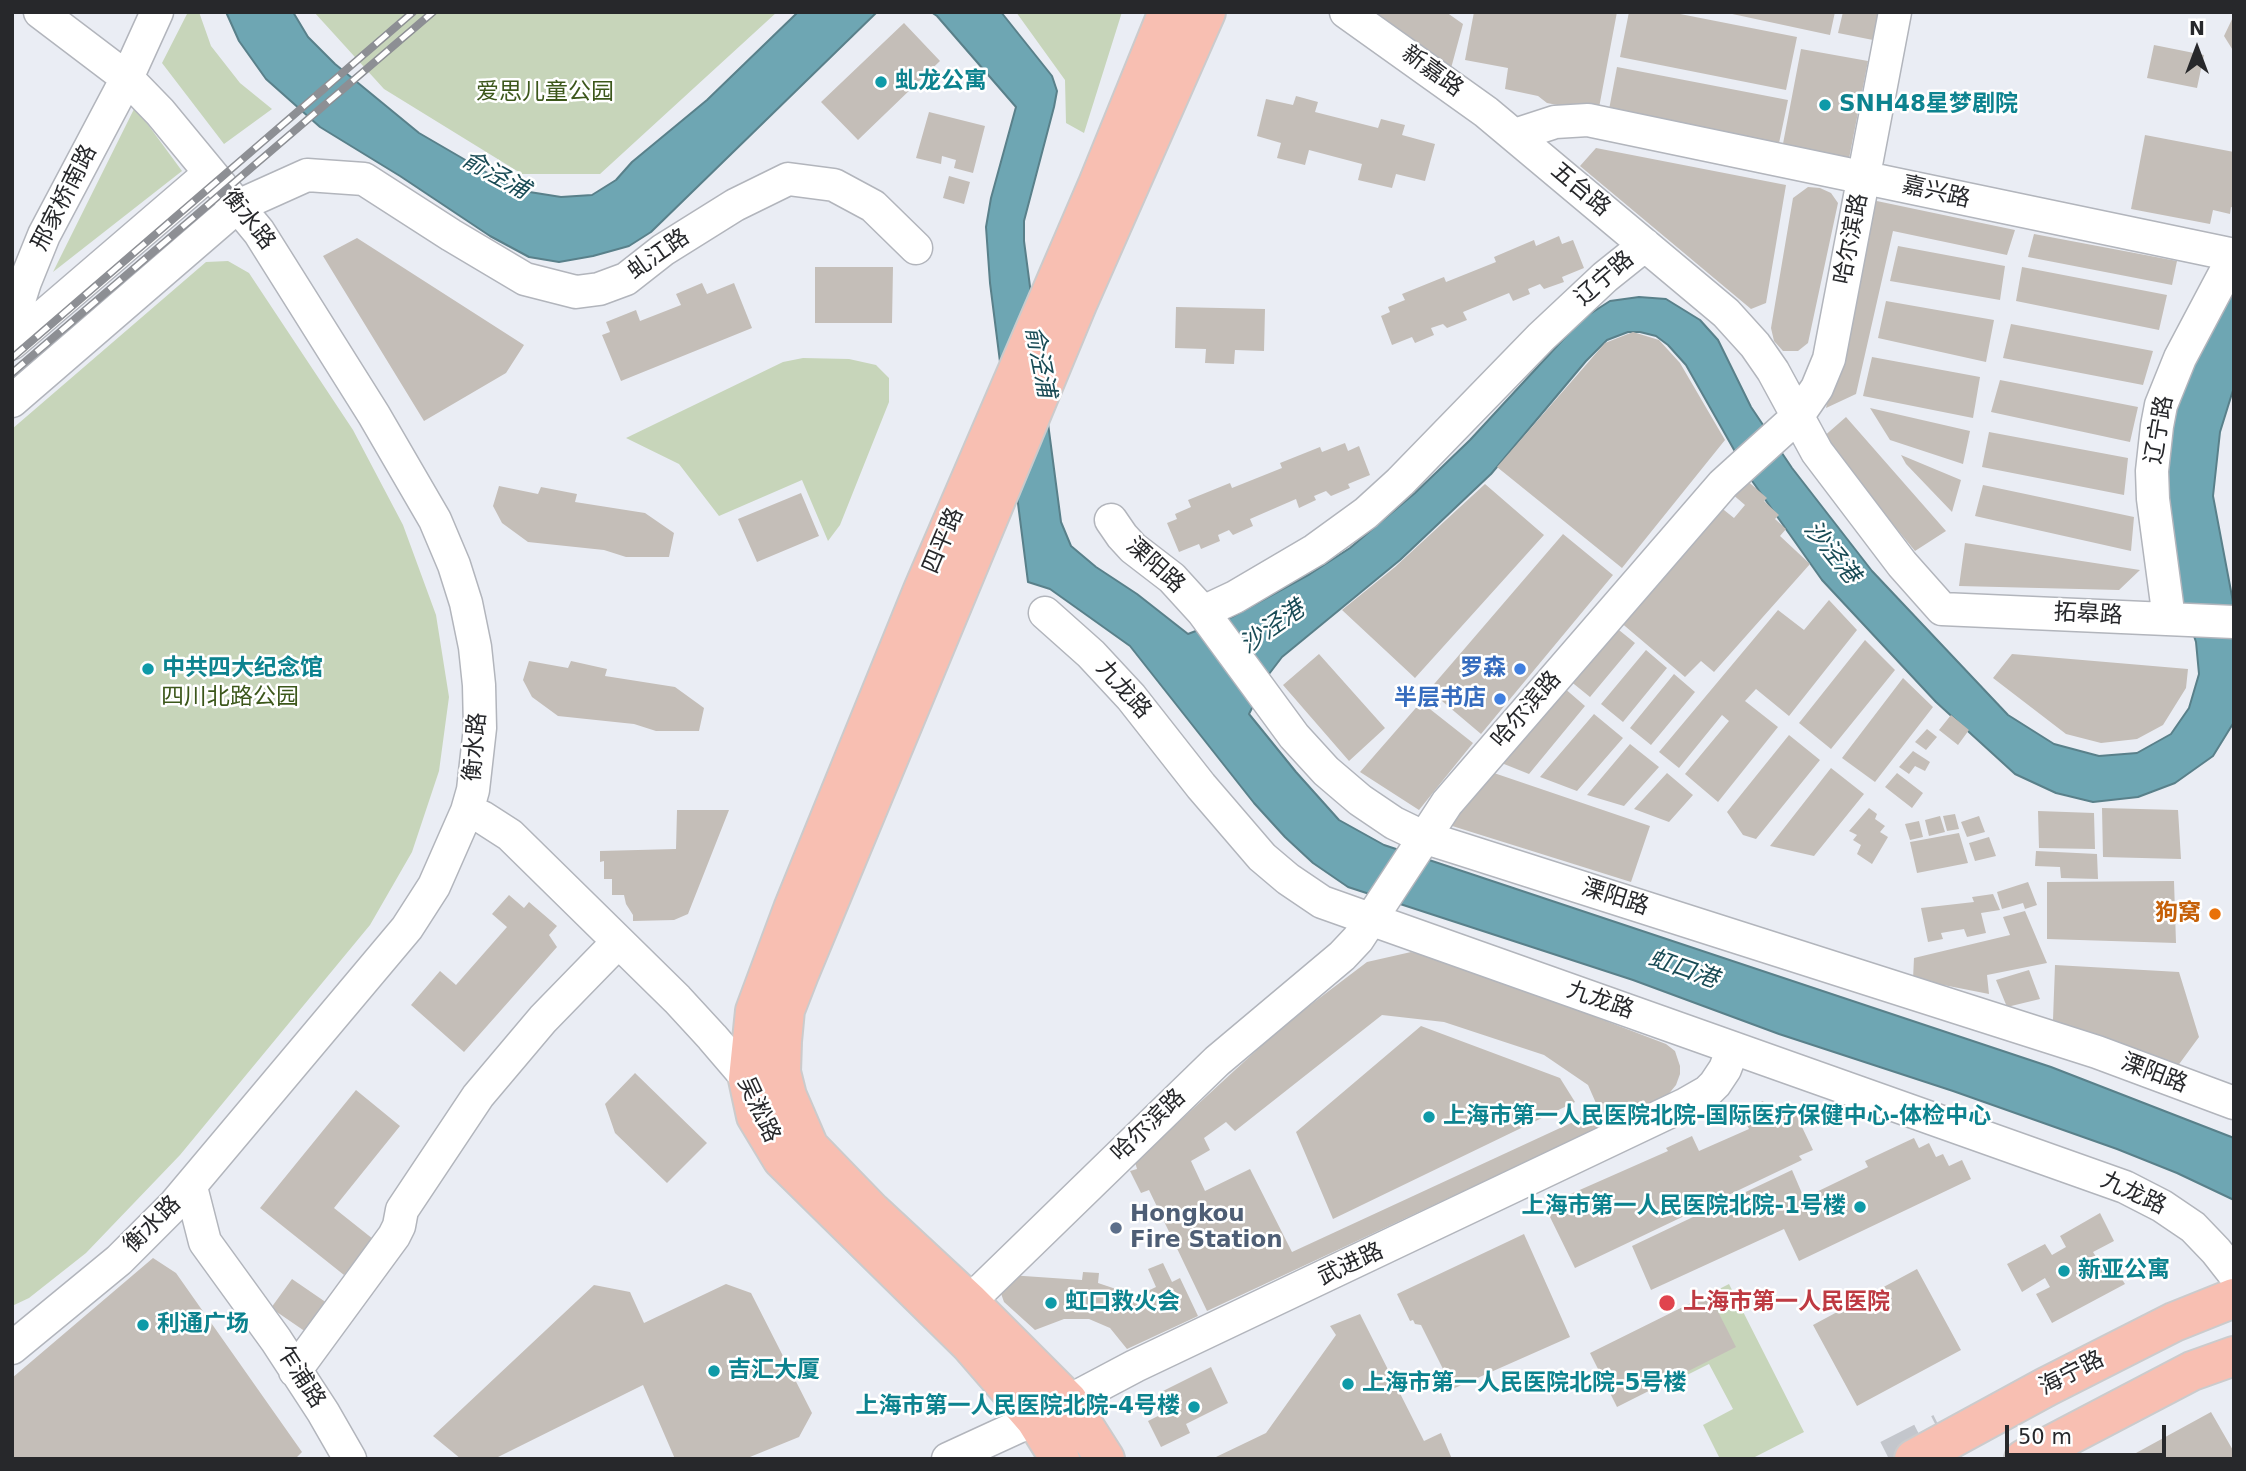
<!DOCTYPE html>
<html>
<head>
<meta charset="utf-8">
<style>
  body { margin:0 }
  #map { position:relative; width:2246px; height:1471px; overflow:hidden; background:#eaedf4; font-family:"DejaVu Sans",sans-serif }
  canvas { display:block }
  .frame { position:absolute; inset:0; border:14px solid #27282b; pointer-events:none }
  .north { position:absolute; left:2162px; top:14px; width:70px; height:70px; -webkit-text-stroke:5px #fff; paint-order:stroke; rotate:0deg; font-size:19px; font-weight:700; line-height:28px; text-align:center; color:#27282b }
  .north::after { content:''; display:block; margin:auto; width:24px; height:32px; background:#27282b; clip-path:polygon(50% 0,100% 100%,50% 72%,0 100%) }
  .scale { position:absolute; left:2005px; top:1425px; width:161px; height:32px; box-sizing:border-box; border:4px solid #27282b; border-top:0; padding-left:9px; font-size:21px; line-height:24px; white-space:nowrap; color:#27282b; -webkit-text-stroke:5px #fff; paint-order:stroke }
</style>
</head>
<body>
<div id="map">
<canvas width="2246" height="1471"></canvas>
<div class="frame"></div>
<div class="north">N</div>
<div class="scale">50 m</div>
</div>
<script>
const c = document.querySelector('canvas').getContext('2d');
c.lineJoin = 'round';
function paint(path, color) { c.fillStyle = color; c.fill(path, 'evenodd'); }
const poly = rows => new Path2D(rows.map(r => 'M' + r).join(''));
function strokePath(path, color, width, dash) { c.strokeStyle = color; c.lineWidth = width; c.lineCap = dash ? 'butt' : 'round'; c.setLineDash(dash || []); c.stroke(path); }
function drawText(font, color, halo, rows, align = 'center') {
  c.font = font + ' "DejaVu Sans","Noto Sans SC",sans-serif'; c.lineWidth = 5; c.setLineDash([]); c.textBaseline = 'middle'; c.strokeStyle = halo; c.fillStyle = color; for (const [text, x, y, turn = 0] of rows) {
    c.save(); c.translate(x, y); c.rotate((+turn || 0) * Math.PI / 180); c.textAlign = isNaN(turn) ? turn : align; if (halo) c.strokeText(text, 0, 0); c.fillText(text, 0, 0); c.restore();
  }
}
paint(poly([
  [188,12,199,12,211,46,240,83,272,109,224,144,162,63],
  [314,12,777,12,600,174,522,174,384,89],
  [1016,12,1122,12,1084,133,1066,123,1065,80],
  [135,107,182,171,53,272],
  [228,261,249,273,353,430,403,525,436,615,449,697,439,771,412,852,370,925,180,1155,86,1253,29,1298,12,1306,12,429,206,262],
  [803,358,849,359,876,365,889,378,889,402,840,525,828,541,802,480,719,516,679,464,626,438,783,362],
  [1729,1284,1804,1432,1751,1459,1720,1459,1703,1425,1733,1409,1709,1364,1687,1375,1658,1320]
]), '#c7d5ba');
const water = poly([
  [226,12,293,12,308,37,335,64,419,133,517,190,561,197,592,195,616,180,632,162,707,100,798,12,877,12,651,232,629,246,593,256,559,262,529,257,490,236,400,176,320,127,266,79,239,41,226,12],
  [931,12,1001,12,1052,76,1057,91,1054,107,1024,221,1024,241,1061,522,1071,546,1096,567,1137,594,1188,634,1232,617,1310,574,1350,548,1415,493,1470,440,1582,319,1610,301,1639,297,1666,299,1700,320,1718,340,1751,407,1792,468,1872,571,2008,715,2054,744,2099,756,2137,753,2171,734,2189,708,2199,674,2196,642,2180,595,2165,476,2171,429,2185,380,2207,330,2234,293,2234,387,2220,432,2213,496,2234,607,2234,722,2213,756,2175,783,2138,797,2093,802,2056,793,2015,774,1936,702,1822,580,1750,478,1686,365,1668,345,1656,336,1640,332,1628,332,1607,340,1586,361,1491,474,1400,560,1282,657,1269,674,1249,714,1296,772,1339,820,1384,845,2051,1067,2234,1138,2234,1200,2177,1173,2117,1149,1953,1091,1779,1034,1633,980,1348,887,1313,863,1285,837,1254,803,1130,646,1050,589,1028,582,990,283,986,227,991,198,1016,107,937,16,931,12]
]);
paint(water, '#6ea6b3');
strokePath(water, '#59808a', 2);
paint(poly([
  [1363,12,1446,12,1463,24,1450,72],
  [1474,12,1617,12,1598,113,1547,103,1538,96,1505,89,1508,68,1465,60],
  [1629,12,1670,12,1797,37,1786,90,1620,57],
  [1723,12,1835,12,1830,35],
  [1843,12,1884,12,1878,41,1838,33],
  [2234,15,2234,52,2224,36],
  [904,23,940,61,858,140,821,102],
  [2154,45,2204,55,2197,88,2147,78],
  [1801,49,1868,61,1848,164,1782,149],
  [1617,67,1788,100,1778,148,1608,115],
  [1296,96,1318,102,1315,112,1378,128,1381,119,1405,125,1402,135,1435,144,1425,181,1396,174,1392,188,1358,180,1362,164,1309,150,1305,165,1277,158,1281,143,1257,136,1266,99,1293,105],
  [929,112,985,126,973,173,954,168,956,160,942,156,941,164,916,158],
  [2145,135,2234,152,2234,208,2231,207,2230,214,2213,210,2210,224,2131,209],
  [1596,148,1786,185,1766,303,1751,309,1580,166],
  [949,176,970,182,964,204,943,198],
  [1808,187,1820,188,1831,193,1838,203,1808,343,1798,351,1783,351,1774,341,1771,328,1793,198],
  [1872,200,2015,230,2007,255,1893,231,1856,394,1826,408],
  [2034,234,2177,261,2172,285,2028,257],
  [1559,236,1562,244,1573,240,1584,268,1562,277,1564,282,1544,289,1540,284,1528,289,1530,294,1513,301,1509,293,1463,312,1467,320,1447,328,1443,324,1431,328,1434,335,1415,343,1412,337,1392,345,1381,316,1390,312,1388,307,1405,300,1402,294,1444,277,1446,282,1496,262,1494,257,1534,240,1536,246],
  [357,238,524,345,506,373,424,421,323,256],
  [1898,246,2005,266,2000,300,1890,281],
  [815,267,893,267,892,323,815,323],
  [2022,267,2167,295,2159,330,2016,301],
  [702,283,707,294,734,283,752,328,621,381,602,335,610,332,606,322,636,310,640,321,681,305,676,294],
  [1886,301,1994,320,1986,362,1878,338],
  [1176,307,1265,309,1264,351,1235,350,1234,364,1205,363,1206,349,1175,348],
  [2011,324,2153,351,2143,385,2003,358],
  [1633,332,1659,340,1680,363,1725,440,1622,568,1497,467,1605,343],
  [1872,357,1980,377,1973,418,1863,396],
  [2000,380,2138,407,2130,442,1991,412],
  [1870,408,1970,431,1963,464,1890,440],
  [1846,417,1946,531,1915,551,1822,438],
  [1989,432,2128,458,2124,495,1982,467],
  [1345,443,1348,451,1359,446,1370,475,1348,484,1350,488,1331,496,1326,491,1314,496,1316,500,1299,508,1296,499,1250,519,1253,526,1233,535,1229,530,1218,535,1220,541,1201,549,1199,544,1179,552,1167,523,1177,519,1175,514,1191,507,1188,500,1230,483,1232,488,1282,468,1280,463,1320,447,1322,452],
  [1901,455,1961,480,1952,512,1906,464],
  [1744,478,1767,498,1764,501,1779,515,1775,519,1786,529,1780,536,1810,564,1714,672,1701,661,1685,677,1619,621,1719,506,1734,518,1745,505,1731,493],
  [1485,484,1544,535,1415,678,1342,610,1395,567],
  [1983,485,2134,517,2131,551,1975,516],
  [499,486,538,494,541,487,577,494,575,502,645,513,674,533,669,557,626,557,604,550,528,542,502,523,493,506],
  [801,493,819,536,757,562,738,519],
  [1563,534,1613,575,1481,734,1429,690],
  [1965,543,2140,570,2119,590,1959,586],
  [1829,600,1857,630,1789,716,1756,689,1745,701,1778,727,1718,802,1685,774,1729,721,1722,715,1679,768,1659,752,1778,610,1804,630],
  [1614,626,1635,643,1590,697,1569,680],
  [1865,640,1895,670,1831,749,1799,723],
  [1646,650,1667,668,1623,722,1601,704],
  [1319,654,1385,728,1349,761,1283,685],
  [2012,654,2188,669,2186,688,2163,725,2137,739,2101,743,2066,734,1993,678],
  [529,661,568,668,571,661,607,669,605,676,675,687,704,708,699,731,656,731,634,724,558,716,532,697,523,680],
  [1674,674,1695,692,1651,745,1630,728],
  [1903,678,1933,707,1875,782,1842,758],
  [1563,687,1585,706,1529,774,1499,762],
  [1421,702,1473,743,1419,810,1360,772],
  [1594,714,1623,738,1577,791,1540,777],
  [1951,715,1969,730,1958,745,1939,730],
  [1927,729,1937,737,1926,750,1915,742],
  [1789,735,1820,760,1756,839,1743,835,1727,812],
  [1630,744,1659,767,1624,806,1587,795],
  [1913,751,1930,762,1925,771,1915,766,1909,774,1899,767],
  [1831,768,1864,794,1814,856,1770,846],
  [1491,772,1650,826,1631,882,1449,825],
  [1667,773,1693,795,1669,822,1634,809],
  [1897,773,1923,793,1912,808,1885,787],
  [1869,808,1877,814,1875,819,1885,826,1880,832,1888,837,1872,864,1857,854,1861,845,1853,840,1857,835,1849,831],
  [2102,808,2178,810,2181,859,2103,857],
  [677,810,729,810,688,914,674,920,633,921,633,915,626,904,624,895,612,895,612,879,604,879,604,861,600,862,600,851,676,849],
  [2038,811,2094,813,2095,849,2039,848],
  [1955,814,1959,829,1947,831,1943,816],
  [1940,816,1945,832,1929,836,1925,820],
  [1979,816,1985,832,1967,837,1961,822],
  [1919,821,1923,837,1910,840,1905,824],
  [1959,833,1968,863,1917,873,1910,842],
  [1989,837,1996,856,1975,861,1969,843],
  [2036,851,2097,854,2098,879,2061,878,2060,867,2035,866],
  [2174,881,2176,943,2047,939,2047,882],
  [2028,882,2037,905,2025,909,2023,903,2002,909,1997,892],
  [1993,894,2000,910,1981,913,1986,933,1967,937,1964,929,1941,933,1943,939,1928,942,1921,908,1974,902,1972,897],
  [509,895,524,908,529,902,557,926,549,935,557,947,464,1052,411,1005,440,971,456,985,470,969,507,927,492,914],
  [2025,911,2047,963,1987,975,1989,994,1913,979,1914,958,2010,935,2003,917],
  [1411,952,1465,967,1666,1044,1675,1051,1680,1066,1680,1074,1676,1085,1667,1096,1207,1311,1149,1190,1141,1193,1130,1171,1137,1169,1135,1162,1284,1025,1367,962],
  [1382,1015,1444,1022,1544,1055,1588,1085,1599,1110,1292,1252,1250,1169,1205,1191,1191,1161,1210,1150,1204,1138,1226,1122,1235,1131],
  [2055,965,2179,972,2199,1037,2177,1067,2053,1020],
  [2029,970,2040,999,2007,1007,1996,980],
  [1421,1026,1560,1078,1575,1102,1333,1219,1296,1132],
  [635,1073,707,1143,667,1183,615,1133,605,1104],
  [356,1090,400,1126,334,1208,373,1239,344,1275,260,1208],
  [1763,1101,1768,1111,1790,1102,1813,1150,1799,1156,1802,1160,1575,1268,1549,1215,1570,1205,1566,1196,1668,1151,1666,1148,1692,1136,1699,1151,1749,1129,1740,1111],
  [1914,1138,1919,1148,1929,1143,1936,1157,1943,1154,1949,1166,1962,1160,1971,1179,1799,1261,1784,1229,1651,1290,1632,1246,1792,1170,1804,1198,1868,1167,1865,1161],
  [2100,1213,2114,1241,2093,1252,2098,1260,2107,1256,2125,1284,2052,1323,2036,1294,2050,1287,2045,1278,2022,1292,2007,1264,2045,1244,2052,1255,2066,1247,2060,1236],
  [1524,1234,1570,1337,1448,1391,1438,1375,1443,1369,1421,1325,1415,1324,1413,1320,1410,1321,1397,1294],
  [153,1258,176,1273,302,1452,295,1459,12,1459,12,1378],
  [1163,1263,1172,1282,1180,1278,1198,1316,1127,1349,1110,1328,1089,1319,1064,1319,1035,1330,1004,1302,998,1285,1009,1275,1082,1280,1083,1272,1099,1273,1098,1283,1137,1296,1156,1287,1148,1269],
  [1917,1269,1961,1350,1857,1406,1813,1325],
  [292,1279,327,1303,306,1332,271,1308],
  [726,1284,751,1293,812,1413,799,1437,745,1459,675,1459,643,1385,494,1459,461,1459,433,1436,594,1285,630,1292,644,1323],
  [1709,1294,1736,1347,1617,1407,1590,1353],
  [1360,1314,1424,1441,1441,1433,1452,1459,1217,1459,1216,1457,1266,1433,1336,1335,1330,1326],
  [1211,1367,1228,1403,1186,1424,1190,1433,1161,1447,1148,1421,1170,1410,1161,1392],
  [2211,1412,2234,1452,2234,1459,2139,1459,2136,1453]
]), '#c4beb8');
strokePath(poly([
  [1889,1459,1942,1432]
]), '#c3c6cc', 38, [38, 19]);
const minor = poly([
  [1346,12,1486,112,1726,313,1755,345,1773,371,1817,452,1902,564,1942,609,2234,622],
  [1515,135,1555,122,1588,120,2234,255],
  [12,323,25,282,44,235,127,78,157,12],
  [12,343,210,173],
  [12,401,238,206,307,175,364,179,451,235,525,279,576,292,599,289,626,279,663,250,735,205,788,179,834,185,873,206,916,248],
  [1111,520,1122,536,1133,548,1172,578,1203,612,1294,736,1326,771,1360,800,1394,823,1423,837,1458,848,2097,1052,2234,1103],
  [1203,612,1235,597,1315,550,1366,513,1400,482,1541,337,1605,277,1645,245],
  [1045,613,1091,654,1131,697,1201,786,1262,857,1288,879,1322,902,2125,1187,2162,1206,2193,1227,2216,1251,2234,1274],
  [2169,619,2153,499,2152,471,2157,426,2161,405,2180,358,2234,256],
  [467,811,482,817,510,835,677,999,712,1037,748,1079],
  [191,1187,205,1242,276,1340,323,1412,350,1459],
  [969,1302,1217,1061,1342,956,1358,939,1447,803,1723,484,1797,417,1817,388,1829,359,1895,12],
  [12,1348,119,1260,175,1204,407,928,434,886,467,811,473,790,480,728,479,685,475,647,466,603,454,565,435,520,374,415,259,232,160,112,127,78,40,12],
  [295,1371,394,1236,399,1226,402,1210,478,1096,543,1019,618,942],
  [948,1459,1035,1419,1135,1366,1686,1104,1707,1092,1715,1084,1725,1069,1733,1048]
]);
const major = poly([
  [1060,1459,1035,1419,970,1344,782,1159,756,1116,748,1079,755,1011,793,909,923,590,1098,184,1168,12],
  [1105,1459,1068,1401,969,1302,872,1212,809,1147,787,1096,781,1072,782,1041,785,1010,799,974,1078,302,1206,12],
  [1914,1459,2046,1387,2174,1322,2234,1298],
  [2024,1459,2192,1371,2234,1356]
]);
strokePath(minor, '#b2b5bc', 35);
strokePath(major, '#cbcbcc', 42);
strokePath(minor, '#fff', 32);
strokePath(major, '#f8bfb2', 38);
const rail = poly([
  [12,358,413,12],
  [12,373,433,12]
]);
strokePath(rail, '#8d8f94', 8);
strokePath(rail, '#fff', 5, [16]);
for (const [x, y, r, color] of [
  [881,82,7,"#0f9aa8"],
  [1825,105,7,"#0f9aa8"],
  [148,669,7,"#0f9aa8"],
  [1520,669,7,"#3f7fe0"],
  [1500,699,7,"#3f7fe0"],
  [2215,914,7,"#e8710a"],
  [1429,1117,7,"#0f9aa8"],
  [1860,1207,7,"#0f9aa8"],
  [1116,1228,7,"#5c6f8a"],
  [2064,1271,7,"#0f9aa8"],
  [1051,1303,7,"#0f9aa8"],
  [1667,1303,9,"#e0444e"],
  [143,1325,7,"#0f9aa8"],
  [714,1371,7,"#0f9aa8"],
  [1348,1384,7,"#0f9aa8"],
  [1194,1407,7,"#0f9aa8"]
]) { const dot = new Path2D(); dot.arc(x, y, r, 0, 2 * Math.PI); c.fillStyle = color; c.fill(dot); strokePath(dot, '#fff', 2.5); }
drawText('23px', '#27282b', '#fff', [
  ["新嘉路",1432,72,36],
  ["五台路",1580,190,40],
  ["嘉兴路",1936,193,13],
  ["邢家桥南路",65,198,-63],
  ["衡水路",248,220,52],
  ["哈尔滨路",1852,239,-79],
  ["虬江路",659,255,-35],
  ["辽宁路",1605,279,-41],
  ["辽宁路",2160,430,-80],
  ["四平路",944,541,-67],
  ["溧阳路",1155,566,42],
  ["拓皋路",2088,615,3],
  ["九龙路",1123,690,48],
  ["哈尔滨路",1527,710,-49],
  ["衡水路",476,747,-85],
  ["溧阳路",1615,898,18],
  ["九龙路",1600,1001,19],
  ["溧阳路",2154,1074,21],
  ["吴淞路",758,1110,65],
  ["哈尔滨路",1149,1126,-44],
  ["九龙路",2133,1194,25],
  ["衡水路",153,1225,-45],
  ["武进路",1351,1265,-25],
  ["海宁路",2072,1374,-27],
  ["乍浦路",300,1377,57]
]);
drawText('bold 23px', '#0d838f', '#fff', [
  ["虬龙公寓",895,82],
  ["SNH48星梦剧院",1839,105],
  ["中共四大纪念馆",162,669],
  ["上海市第一人民医院北院-国际医疗保健中心-体检中心",1443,1117],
  ["上海市第一人民医院北院-1号楼",1846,1207,"right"],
  ["新亚公寓",2078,1271],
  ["虹口救火会",1065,1303],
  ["利通广场",157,1325],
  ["吉汇大厦",728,1371],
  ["上海市第一人民医院北院-5号楼",1362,1384],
  ["上海市第一人民医院北院-4号楼",1180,1407,"right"]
], 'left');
drawText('23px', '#3c571b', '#fff', [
  ["爱思儿童公园",545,93],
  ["四川北路公园",230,698]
]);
drawText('bold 23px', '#366cbe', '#fff', [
  ["罗森",1506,669],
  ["半层书店",1486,699]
], 'right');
drawText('bold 23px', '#c56008', '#fff', [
  ["狗窝",2201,914]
], 'right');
drawText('bold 23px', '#4e5e75', '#fff', [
  ["Hongkou",1130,1215],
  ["Fire Station",1130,1241]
], 'left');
drawText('bold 23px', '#be3a42', '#fff', [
  ["上海市第一人民医院",1683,1303]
], 'left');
drawText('italic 24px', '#194b55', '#fff', [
  ["俞泾浦",495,176,29],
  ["俞泾浦",1039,362,79],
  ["沙泾港",1831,553,51],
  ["沙泾港",1273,628,-35],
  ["虹口港",1683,970,19]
]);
</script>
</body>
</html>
